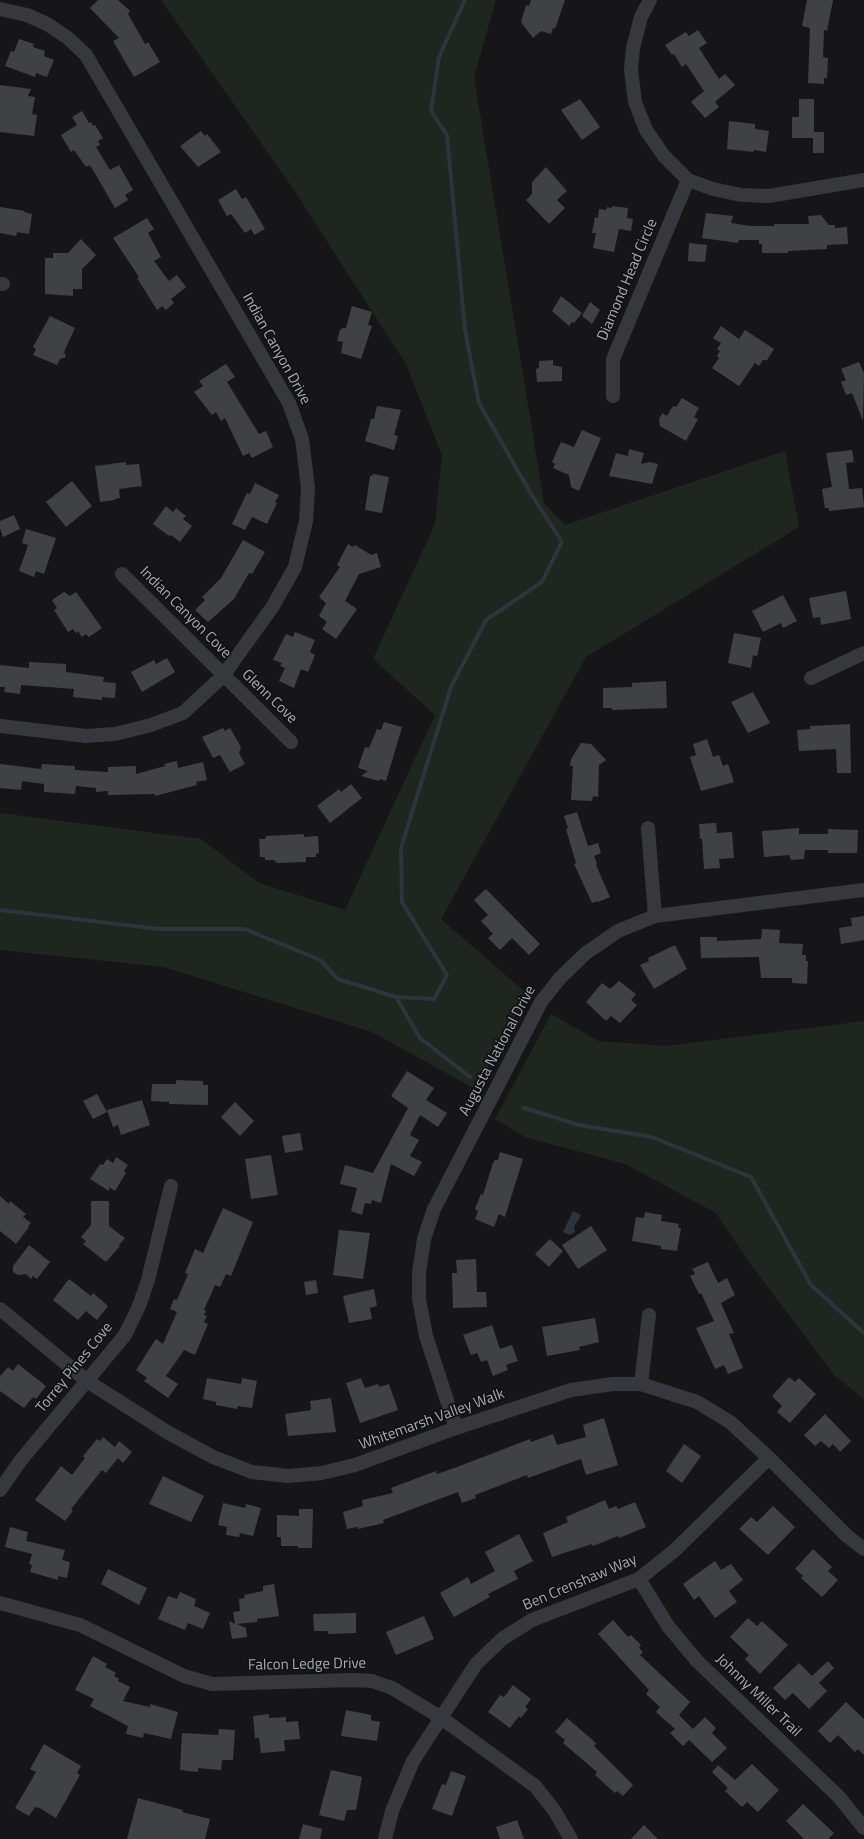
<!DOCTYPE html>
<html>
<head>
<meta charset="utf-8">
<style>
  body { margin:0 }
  canvas { display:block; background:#161618 }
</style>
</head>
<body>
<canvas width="864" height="1839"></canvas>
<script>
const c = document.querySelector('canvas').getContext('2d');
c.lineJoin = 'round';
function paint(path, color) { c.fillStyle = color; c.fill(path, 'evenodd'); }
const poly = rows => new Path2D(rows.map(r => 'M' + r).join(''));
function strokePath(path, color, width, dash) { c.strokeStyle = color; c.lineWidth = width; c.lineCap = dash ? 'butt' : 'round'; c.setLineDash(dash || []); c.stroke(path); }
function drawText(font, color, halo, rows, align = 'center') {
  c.font = font + ' "Titillium Web",sans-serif'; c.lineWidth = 3.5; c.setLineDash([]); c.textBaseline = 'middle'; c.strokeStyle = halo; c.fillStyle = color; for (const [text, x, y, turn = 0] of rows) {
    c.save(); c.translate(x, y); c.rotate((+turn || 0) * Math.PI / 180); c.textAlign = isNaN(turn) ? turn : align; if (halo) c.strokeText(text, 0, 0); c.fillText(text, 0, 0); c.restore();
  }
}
paint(poly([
  [161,0,496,0,474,77,544,503,565,525,785,451,799,527,586,657,441,919,526,993,477,1090,372,1032,164,967,0,950,0,813,201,839,259,883,345,910,435,715,373,659,435,524,442,455,406,364,294,190],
  [551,1014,598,1041,666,1046,864,1021,864,1399,835,1376,749,1262,716,1213,625,1164,525,1137,495,1119]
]), '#1e261f');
paint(poly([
  [573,1211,581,1215,574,1227,575,1232,570,1235,563,1232]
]), '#2c353c');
strokePath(poly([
  [0,910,159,929,245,929,320,960,338,979,396,997,420,1038,470,1077],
  [396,997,434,999,447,975,402,902,401,848,451,687,486,620,542,582,562,542,530,492,479,403,465,330,447,135,431,111,439,57,465,0],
  [524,1108,579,1125,652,1137,751,1177,811,1285,864,1333]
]), '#2c353c', 4);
paint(poly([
  [98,0,118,0,130,11,128,14,145,44,148,42,160,62,134,77,113,41,119,38,90,8],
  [531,0,565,0,555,29,553,28,551,34,541,31,533,38,521,22,526,5,529,6],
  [807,0,833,0,827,31,824,30,823,57,828,58,827,78,824,78,824,84,808,83,810,28,802,26],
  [698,30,707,43,699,48,719,79,725,74,735,85,715,102,719,107,705,118,691,102,704,91,686,64,682,67,674,54,672,55,665,45,686,32,689,36],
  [19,39,34,44,33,47,45,51,44,56,54,60,47,77,36,73,35,77,5,66,11,51,14,52],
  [0,85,31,89,28,96,35,97,32,114,37,115,34,136,0,132],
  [580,99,600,127,582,140,561,110],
  [799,99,814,99,814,132,824,132,824,153,813,153,813,138,792,138,792,117,799,117],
  [82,111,89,123,91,122,93,126,95,125,103,138,98,141,100,145,96,147,110,170,119,165,133,190,125,195,128,200,115,208,90,165,86,167,74,150,71,152,61,135,77,125,72,117],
  [729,121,755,124,755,129,769,131,766,152,754,150,753,152,727,149],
  [201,131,205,136,207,134,221,152,198,167,180,146],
  [546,167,567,191,557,200,565,208,549,224,526,200,532,194,532,182],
  [236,189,242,199,246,197,265,229,254,235,251,229,245,233,231,214,227,216,218,200],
  [612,206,628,208,627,218,633,219,631,231,619,229,614,252,593,248,596,233,592,233,595,217,598,218,599,209,606,210,607,207,612,208],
  [0,207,25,211,24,212,32,214,29,234,17,232,16,236,0,233],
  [706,213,733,216,731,223,751,226,774,226,774,224,809,224,808,216,821,215,829,225,835,225,835,228,847,227,848,244,827,245,827,249,788,251,788,253,762,253,762,244,759,244,759,240,739,240,738,243,702,238],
  [147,218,154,229,148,233,161,257,154,261,169,281,177,275,186,287,171,299,174,303,166,310,162,306,157,310,137,278,139,277,113,238],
  [81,239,96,255,82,269,82,289,73,289,73,296,45,294,45,258,53,258,53,253,68,253],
  [689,243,707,245,705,262,688,261],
  [561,296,582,313,574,323,572,322,569,326,552,311],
  [590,302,600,310,592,324,582,316],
  [352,306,372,312,368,325,372,326,361,359,341,353,343,342,337,341,340,330,343,328,346,328],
  [50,316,75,328,64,352,66,357,60,359,57,365,33,355,36,349,33,347],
  [721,326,739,339,745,330,774,349,767,360,763,360,759,366,755,363,739,386,712,368,719,358,717,356,720,351,717,349,721,343,713,338],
  [553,360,553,365,562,367,562,381,537,382,536,369,539,368,539,361],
  [859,362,864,373,863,421,852,393,846,395,841,382,846,380,841,369],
  [226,364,235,377,227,382,259,434,266,431,273,447,252,458,249,453,243,456,225,418,221,421,216,412,212,415,194,392,203,386,199,381],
  [682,398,699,408,694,417,698,419,686,441,660,426,659,419,662,413,667,416,673,406,676,407],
  [377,406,401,410,394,435,398,436,394,450,365,441,371,419,374,419],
  [582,430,601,438,579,491,571,487,569,475,553,468,555,464,552,462,561,442,574,447],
  [629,449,644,453,641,464,650,462,658,464,652,484,609,476,616,453,628,456],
  [852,450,854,462,846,463,849,489,862,488,864,507,829,511,829,508,825,508,822,489,832,487,826,453],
  [126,462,126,465,139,464,142,486,119,489,120,498,115,499,115,500,100,502,95,466],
  [373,474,389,477,382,513,365,510,370,476,372,476],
  [72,481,92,506,66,527,46,502],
  [255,483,279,495,275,502,277,503,267,524,252,517,245,530,232,524,247,493,250,494],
  [166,506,173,512,176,508,186,516,183,519,192,526,180,542,171,535,169,536,153,524],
  [14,515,20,529,3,537,0,528,0,521],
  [26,529,56,538,44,574,36,571,34,577,19,571,28,545,22,543],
  [243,540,265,552,252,574,249,573,234,599,208,622,195,610,205,600,202,597,221,578],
  [348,544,353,547,355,545,371,555,377,553,381,567,359,574,345,601,357,609,336,639,322,629,327,622,319,616,326,603,319,597,340,567,337,565],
  [846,591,851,619,821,625,820,617,813,618,809,598],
  [64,592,70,596,76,592,102,628,89,637,86,634,82,637,78,631,76,633,73,629,68,632,54,610,57,608,52,600],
  [783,595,797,621,783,628,781,623,763,632,752,611],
  [295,632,315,640,310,652,315,655,308,672,301,669,294,688,279,681,285,668,280,666,282,663,273,660,286,634,293,637],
  [734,633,761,638,757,656,753,655,751,668,728,663],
  [167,658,175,672,142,692,131,672,154,660,156,664],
  [29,662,66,664,66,672,104,677,103,682,116,683,115,698,102,697,102,700,73,697,74,689,21,685,20,694,4,692,5,687,0,687,0,665,29,668],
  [666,681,667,708,612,710,612,708,603,708,603,688,632,687,632,683],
  [753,692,770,723,748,733,731,702],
  [384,722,402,727,386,781,380,779,379,781,361,776,368,771,358,768,365,747,369,748,377,729,381,730],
  [850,724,851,773,837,773,836,749,799,751,797,730,810,729,810,726],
  [223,728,225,731,230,728,241,747,239,753,245,764,230,772,220,755,213,758,202,737],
  [707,739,713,757,719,755,723,766,728,764,734,782,701,791,690,757,696,755,693,744],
  [581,743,591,744,606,760,599,765,598,797,593,796,592,801,571,800,573,766,570,766,571,759],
  [177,761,178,768,203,762,207,780,196,782,197,785,155,796,155,794,108,795,108,791,96,792,96,788,76,786,75,794,44,792,44,784,22,781,21,790,0,788,0,764,41,769,42,764,75,766,75,770,108,772,108,767,136,766,136,774,165,766,164,764],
  [351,784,362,798,330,823,317,806,339,789,341,792],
  [577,812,588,846,598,843,601,853,594,856,597,864,596,865,610,897,598,902,597,901,592,903,574,864,576,863,566,829,568,828,564,816],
  [716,823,717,833,732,832,734,858,719,859,720,868,704,869,702,839,700,839,699,824],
  [799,828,799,834,828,834,828,829,858,830,857,853,828,853,828,850,805,850,804,859,791,860,789,855,764,857,762,831],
  [304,834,304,837,318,836,319,853,316,854,316,857,306,857,306,862,277,863,274,860,265,860,265,857,260,857,259,839,265,839,266,836],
  [486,889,540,944,529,955,512,938,500,950,488,938,493,934,481,921,488,915,474,900],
  [864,916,864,940,841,944,839,928,852,926,851,918],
  [762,929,780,930,779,943,803,944,802,955,806,955,806,961,808,961,807,984,792,983,792,978,761,978,759,957,701,958,700,937,717,937,717,941,761,939],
  [675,945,687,969,654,989,640,965,649,961,648,958],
  [619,981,636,994,631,1000,637,1005,620,1023,611,1016,606,1021,586,1002,602,983,610,989],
  [407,1071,434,1088,426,1100,447,1113,438,1127,420,1115,410,1135,419,1140,410,1156,422,1162,414,1176,391,1164,381,1203,372,1200,371,1204,365,1203,362,1215,351,1211,357,1188,340,1184,345,1165,373,1173,408,1108,391,1096],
  [176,1080,203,1081,203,1085,208,1085,208,1105,169,1104,169,1102,151,1101,152,1084,176,1084],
  [97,1094,107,1112,93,1119,83,1101],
  [142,1100,150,1125,121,1135,118,1125,113,1127,107,1110],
  [235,1102,254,1121,240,1136,221,1117],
  [300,1133,303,1150,285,1153,282,1136],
  [500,1152,523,1159,505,1217,499,1214,494,1227,475,1219,478,1211,475,1209,481,1194,483,1195,493,1163,495,1160,498,1160],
  [271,1155,278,1195,251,1199,245,1159],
  [116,1157,128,1165,124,1171,126,1173,115,1191,109,1187,109,1191,90,1179,100,1164,103,1165,107,1159,113,1163],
  [0,1196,9,1204,10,1201,26,1214,23,1217,31,1223,28,1226,29,1227,16,1244,0,1231],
  [91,1201,109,1201,109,1226,125,1238,119,1245,120,1246,106,1262,83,1244,86,1241,81,1237,91,1225],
  [223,1208,253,1222,231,1276,226,1274,220,1287,215,1285,204,1310,206,1311,204,1315,207,1316,204,1322,208,1324,195,1355,184,1350,166,1376,178,1384,168,1398,144,1381,147,1378,136,1370,156,1339,163,1344,177,1312,170,1309,174,1299,177,1300,188,1274,185,1273,195,1249,203,1253],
  [645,1212,662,1215,661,1221,679,1224,678,1228,681,1228,677,1251,661,1249,661,1246,632,1241,636,1217,644,1218],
  [591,1226,607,1250,578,1269,562,1245],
  [339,1230,370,1233,363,1279,333,1275],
  [550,1239,563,1251,549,1267,535,1254],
  [29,1245,50,1262,37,1279,33,1276,31,1279,26,1274,18,1275,13,1272,13,1266],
  [476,1259,477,1292,486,1292,487,1307,453,1308,452,1273,457,1273,456,1260],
  [708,1262,718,1283,727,1278,735,1295,721,1303,734,1333,729,1334,743,1368,728,1374,724,1365,715,1369,696,1328,714,1321,701,1293,699,1294,690,1276,695,1274,692,1269],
  [69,1279,91,1296,93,1293,108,1306,97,1320,86,1311,78,1320,53,1300],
  [316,1280,318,1293,306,1295,304,1282],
  [374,1289,377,1306,370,1308,372,1319,349,1323,343,1296],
  [595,1318,599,1342,579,1347,580,1350,547,1356,542,1327],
  [492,1325,500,1349,512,1345,518,1361,506,1365,508,1370,493,1376,487,1360,481,1362,477,1353,471,1355,463,1335],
  [18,1364,46,1386,36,1399,33,1397,24,1408,0,1391,0,1376,8,1367,13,1371],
  [789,1377,795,1382,799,1378,816,1394,790,1423,777,1412,782,1406,772,1396],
  [207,1378,241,1384,242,1378,257,1381,252,1408,238,1406,237,1409,216,1405,216,1402,203,1399],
  [361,1378,365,1388,378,1384,379,1387,389,1384,398,1410,360,1423,346,1383],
  [331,1398,336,1432,288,1436,285,1414,311,1410,310,1401],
  [825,1414,851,1441,840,1452,833,1444,829,1448,821,1441,815,1446,804,1435],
  [604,1418,618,1465,586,1475,581,1459,528,1478,527,1475,475,1495,476,1498,462,1503,458,1492,383,1520,384,1523,358,1529,357,1527,347,1529,343,1512,363,1506,362,1500,393,1493,391,1488,436,1471,437,1474,457,1467,530,1439,531,1442,553,1434,557,1445,586,1437,583,1425],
  [103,1437,115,1447,119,1441,132,1452,123,1463,118,1458,106,1473,102,1470,71,1509,73,1511,65,1521,35,1500,61,1466,72,1475,85,1458,83,1456,97,1439,100,1441],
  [684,1444,701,1456,682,1483,666,1471],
  [163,1476,204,1496,191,1522,149,1504],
  [605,1500,609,1509,616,1506,618,1509,635,1502,646,1527,619,1538,618,1536,593,1546,592,1544,552,1557,543,1533,568,1522,566,1517],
  [223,1503,245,1508,246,1504,261,1508,253,1536,240,1533,239,1537,226,1535,227,1527,218,1525],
  [773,1506,795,1527,768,1555,739,1529,751,1517,757,1522],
  [299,1509,313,1509,312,1548,298,1548,298,1546,281,1546,281,1537,277,1537,277,1515,299,1516],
  [10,1527,28,1532,26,1541,65,1550,62,1560,70,1562,67,1578,58,1576,58,1580,30,1572,32,1565,29,1564,32,1554,5,1547],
  [519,1534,533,1561,514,1571,518,1579,488,1594,490,1597,454,1617,440,1593,468,1577,471,1584,495,1571,485,1552],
  [813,1549,832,1567,828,1571,838,1580,822,1597,801,1578,803,1576,795,1569],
  [715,1561,721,1570,731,1564,743,1580,729,1591,737,1602,715,1618,699,1596,694,1600,683,1584],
  [108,1569,147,1588,139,1605,101,1584],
  [274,1584,279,1616,257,1619,257,1622,237,1624,246,1628,247,1637,232,1639,229,1621,235,1624,233,1612,240,1611,239,1599,245,1598,244,1595,263,1591,263,1586],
  [180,1592,196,1599,194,1606,210,1613,203,1629,188,1623,185,1630,158,1619,168,1596,177,1599],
  [356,1613,356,1633,328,1634,328,1631,314,1631,313,1614],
  [424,1616,434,1639,396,1655,386,1632],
  [748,1618,757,1626,762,1621,788,1645,760,1674,745,1659,749,1655,730,1637],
  [613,1620,628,1637,631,1635,641,1645,639,1648,643,1652,640,1655,690,1702,679,1715,693,1729,705,1717,716,1728,712,1733,727,1748,712,1762,689,1740,683,1746,670,1733,675,1729,656,1712,660,1707,646,1694,649,1690,598,1634],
  [93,1656,107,1664,105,1667,116,1673,114,1676,119,1679,118,1681,130,1687,123,1701,150,1707,150,1704,178,1712,171,1739,144,1733,143,1738,126,1734,128,1726,90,1706,94,1699,75,1690],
  [828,1661,834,1668,819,1683,827,1691,809,1709,793,1693,785,1700,773,1688,799,1663,812,1676],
  [513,1685,531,1699,525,1707,528,1709,521,1718,519,1716,510,1728,488,1712,500,1695,504,1697],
  [846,1702,864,1719,864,1755,858,1749,855,1752,838,1735,830,1743,818,1731],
  [346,1710,371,1715,371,1720,380,1722,377,1741,341,1736],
  [269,1714,269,1718,286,1717,286,1722,298,1721,300,1739,284,1740,285,1751,261,1753,259,1738,255,1738,253,1716],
  [567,1718,596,1743,594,1746,633,1785,623,1796,617,1791,615,1793,595,1775,597,1772,563,1743,565,1740,555,1732],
  [219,1729,235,1730,233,1760,222,1760,221,1770,198,1768,198,1772,180,1770,182,1733,218,1735],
  [44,1744,81,1766,77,1773,80,1775,56,1818,38,1807,38,1808,35,1807,29,1816,15,1808,36,1772,30,1769],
  [752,1764,779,1790,758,1812,747,1802,742,1807,725,1791,728,1788,712,1772,718,1765,735,1780],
  [331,1770,362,1777,356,1810,347,1810,344,1821,319,1815],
  [451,1771,466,1776,452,1816,432,1809,442,1784,446,1785],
  [138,1798,183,1810,182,1812,210,1819,205,1839,127,1839],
  [803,1804,834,1833,828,1839,804,1839,786,1821],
  [517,1820,524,1839,500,1839,496,1827],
  [303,1824,322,1829,320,1839,299,1839],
  [644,1825,658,1839,631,1839]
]), '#404145');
strokePath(poly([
  [650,0,641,17,633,48,631,70,635,102,646,130,664,156,688,180,713,189,741,195,769,196,864,180],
  [0,9,27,15,47,24,68,38,86,55,289,403,302,439,308,488,306,521,295,567,273,606,223,676,183,713,151,725,115,734,86,736,0,726],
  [0,284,3,284],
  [613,396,613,359,688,180],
  [122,574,291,742],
  [811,678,864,653],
  [648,828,655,916],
  [0,1309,87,1381,167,1432,213,1457,252,1472,288,1476,322,1473,355,1465,456,1428,571,1390,613,1384,641,1384,697,1402,730,1422,769,1458,847,1536,864,1549],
  [641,1384,649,1315],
  [456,1428,426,1336,419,1299,419,1273,424,1239,434,1209,541,1002,560,978,586,953,618,931,655,916,864,890],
  [0,1490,21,1460,125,1335,139,1306,148,1280,171,1186],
  [639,1579,668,1626,697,1661,839,1797,864,1828],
  [0,1603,80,1625,184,1676,212,1684,353,1680,372,1681,392,1688,440,1717,535,1786,554,1810,571,1839],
  [385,1839,392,1811,413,1761,476,1664,502,1639,532,1620,639,1579,675,1550,769,1458]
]), '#37383d', 14);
drawText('15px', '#a8adb8', '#111113', [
  ["Diamond Head Circle",628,280,-67],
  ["Indian Canyon Drive",276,349,61],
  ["Indian Canyon Cove",185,613,45],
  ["Glenn Cove",269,697,44],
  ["Augusta National Drive",498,1051,-62],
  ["Torrey Pines Cove",75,1368,-51],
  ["Whitemarsh Valley Walk",432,1420,-20],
  ["Ben Crenshaw Way",580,1583,-23],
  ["Falcon Ledge Drive",307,1665,-1],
  ["Johnny Miller Trail",758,1696,44]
]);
</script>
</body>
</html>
